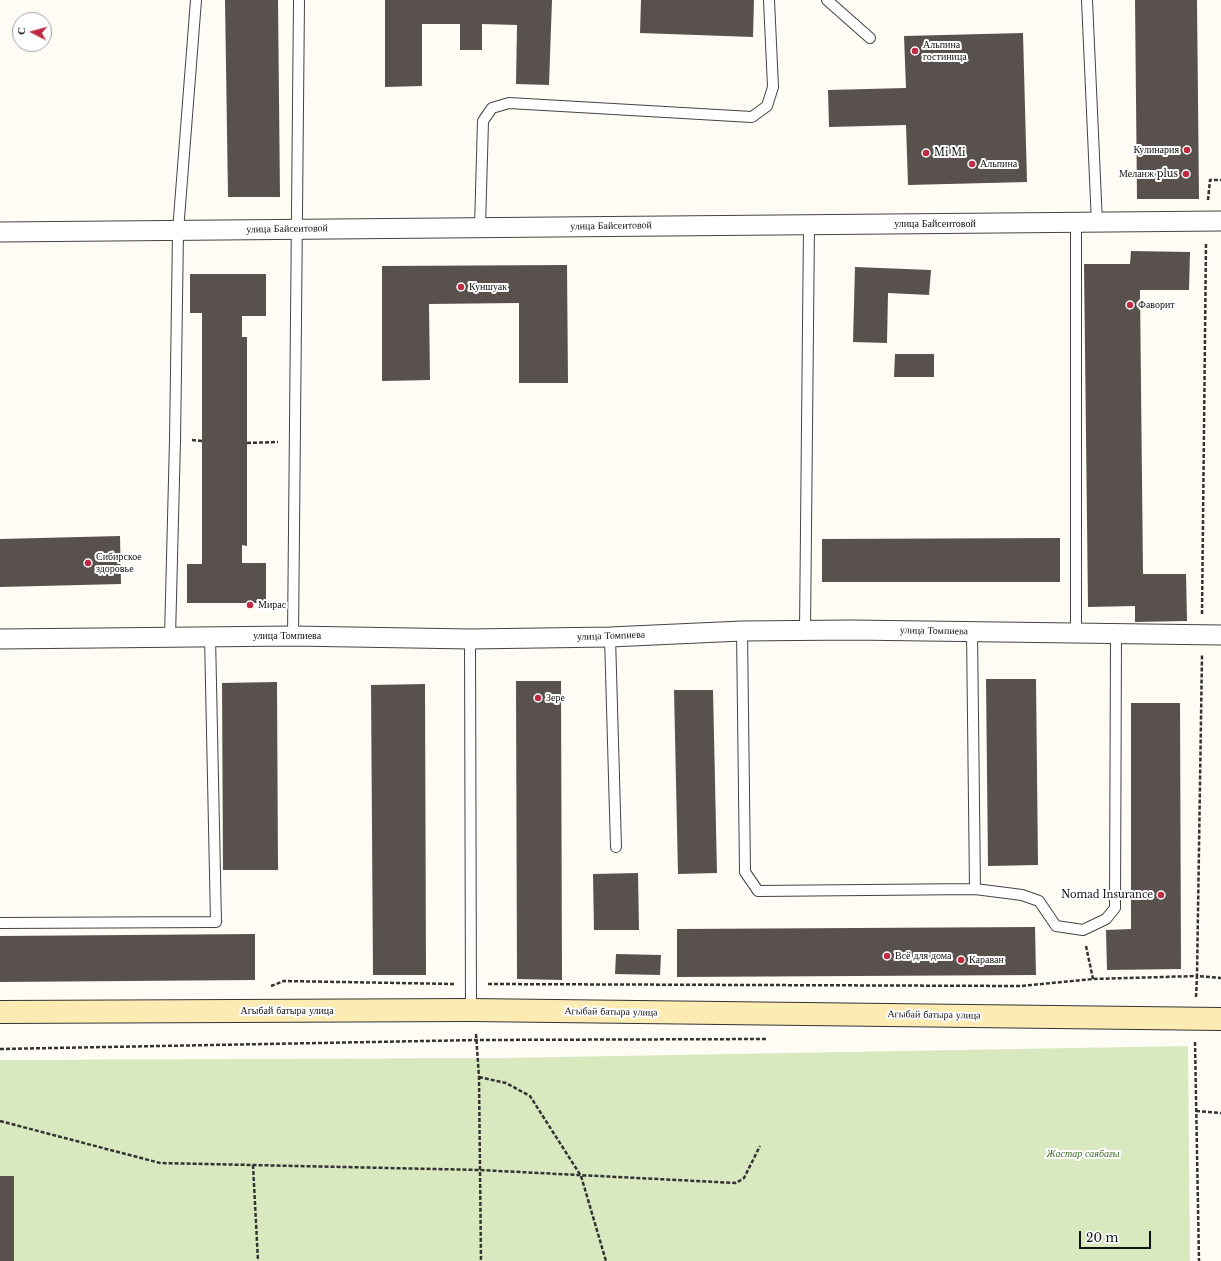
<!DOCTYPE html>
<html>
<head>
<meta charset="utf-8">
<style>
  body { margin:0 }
  #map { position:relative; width:1221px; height:1261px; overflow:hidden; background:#fffcf5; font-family:"Libre Baskerville",serif }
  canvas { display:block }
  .north { position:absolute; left:12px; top:12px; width:40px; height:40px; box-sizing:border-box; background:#fff; border:1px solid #a0a0a0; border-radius:50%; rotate:276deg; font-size:11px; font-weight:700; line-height:16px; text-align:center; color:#111 }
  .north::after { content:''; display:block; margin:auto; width:14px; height:18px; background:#be2c43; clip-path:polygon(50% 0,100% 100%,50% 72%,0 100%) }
  .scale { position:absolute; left:1079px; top:1231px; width:72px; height:18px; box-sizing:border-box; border:2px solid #111; border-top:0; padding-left:5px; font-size:12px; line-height:14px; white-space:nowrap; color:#111; -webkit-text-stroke:3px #fff; paint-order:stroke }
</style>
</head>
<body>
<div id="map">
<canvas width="1221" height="1261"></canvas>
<div class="north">С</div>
<div class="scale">20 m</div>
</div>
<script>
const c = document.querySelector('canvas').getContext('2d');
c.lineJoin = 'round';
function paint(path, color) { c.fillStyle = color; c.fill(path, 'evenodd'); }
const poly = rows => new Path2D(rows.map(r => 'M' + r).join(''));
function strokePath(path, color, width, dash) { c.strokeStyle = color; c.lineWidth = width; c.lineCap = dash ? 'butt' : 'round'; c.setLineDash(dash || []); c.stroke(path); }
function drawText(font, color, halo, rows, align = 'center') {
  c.font = font + ' "Libre Baskerville",serif'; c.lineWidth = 4; c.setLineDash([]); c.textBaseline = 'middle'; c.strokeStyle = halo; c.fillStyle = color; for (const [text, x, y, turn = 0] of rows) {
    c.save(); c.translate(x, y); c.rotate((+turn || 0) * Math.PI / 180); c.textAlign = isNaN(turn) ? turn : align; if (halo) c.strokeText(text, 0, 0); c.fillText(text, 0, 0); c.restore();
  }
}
paint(poly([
  [1188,1046,1190,1261,0,1261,0,1060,501,1058]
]), '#d9e9bf');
paint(poly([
  [225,0,278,0,280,197,228,197],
  [385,0,552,0,549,85,516,84,517,25,482,24,482,50,460,50,460,24,422,24,422,86,385,87],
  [641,0,754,0,753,37,640,33],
  [1135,0,1197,0,1199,199,1137,199],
  [1023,33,1027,182,908,185,906,125,829,127,828,90,906,88,904,36],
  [1131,251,1190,252,1189,290,1140,290,1143,574,1186,574,1187,621,1135,622,1135,606,1088,607,1084,264,1130,264],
  [567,265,568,383,519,383,519,303,429,304,430,380,382,381,382,266],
  [855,267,931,270,929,295,888,293,887,343,853,342],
  [190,274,266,274,266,316,242,316,242,337,247,337,247,546,242,545,242,563,266,563,266,603,187,603,187,564,202,564,202,313,190,313],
  [895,354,934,354,934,377,894,377],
  [120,536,121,584,0,587,0,539],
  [1060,538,1060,582,822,582,822,539],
  [986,679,1036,679,1038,865,988,866],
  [516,681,561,681,562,980,517,979],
  [277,682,278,870,223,870,222,683],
  [425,684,426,975,373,975,371,685],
  [674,690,713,690,717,873,678,874],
  [1131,703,1180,703,1181,969,1107,970,1106,930,1131,929],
  [638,873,639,930,594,930,593,874],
  [1035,927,1036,975,677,977,677,929],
  [255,934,255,980,0,982,0,936],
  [616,954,661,955,660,975,615,974],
  [0,1176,14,1176,14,1261,0,1261]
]), '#59514d');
const lane = poly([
  [827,0,870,38],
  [1087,0,1097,223],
  [1076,224,1076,633],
  [480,227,483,121,492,108,509,103,752,117,767,106,773,87,769,0],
  [805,630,809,225],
  [742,631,745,872,758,891,975,889,1022,895,1039,901,1056,926,1083,930,1106,919,1115,908,1116,634],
  [972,632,975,889],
  [293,636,299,0],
  [170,637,175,440,178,231,196,0],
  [610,637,616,847],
  [470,639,471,1010],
  [0,923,216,922,210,636]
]);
const street = poly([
  [0,232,1221,221],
  [0,639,293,636,470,639,610,637,742,631,852,630,1221,635]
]);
const secondary = poly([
  [0,1012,471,1010,1221,1019]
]);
strokePath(lane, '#444', 12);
strokePath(street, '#444', 21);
strokePath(secondary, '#333', 24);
strokePath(poly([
  [1208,200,1210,180,1221,180],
  [192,440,202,441],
  [247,443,278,442],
  [1202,614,1206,243],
  [1086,946,1093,979],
  [488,984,1021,986,1093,979,1197,976,1202,655],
  [271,986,284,981,455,984],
  [1196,997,1197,976,1221,978],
  [476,1034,479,1077,481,1261],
  [1195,1042,1199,1261],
  [0,1049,478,1040,767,1039],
  [479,1077,506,1083,530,1096,581,1176,606,1261],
  [1196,1111,1221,1113],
  [0,1121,160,1163,480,1170,736,1183,744,1178,760,1146],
  [253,1165,258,1261]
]), '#333', 2.5, [4, 2]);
strokePath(lane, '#fff', 10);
strokePath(street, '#fff', 19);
strokePath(secondary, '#fcecb3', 22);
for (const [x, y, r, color] of [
  [915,51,4,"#be2c43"],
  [1187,150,4,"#be2c43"],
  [926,153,4,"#be2c43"],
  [972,164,4,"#be2c43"],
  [1186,174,4,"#be2c43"],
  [461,287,4,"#be2c43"],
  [1130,305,4,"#be2c43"],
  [88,563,4,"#be2c43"],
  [250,605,4,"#be2c43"],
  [538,698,4,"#be2c43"],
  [1161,895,4,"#be2c43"],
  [887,956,4,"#be2c43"],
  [961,960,4,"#be2c43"]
]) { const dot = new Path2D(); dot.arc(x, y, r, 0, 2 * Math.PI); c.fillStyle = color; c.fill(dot); strokePath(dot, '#fff', 1.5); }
drawText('10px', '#111', '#fff', [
  ["Альпина",923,45],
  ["гостиница",923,57],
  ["Кулинария",1179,150,"right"],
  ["Mi Mi",934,153],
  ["Альпина",980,164],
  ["Меланж plus",1178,174,"right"],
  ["Куншуак",469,287],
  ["Фаворит",1138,305],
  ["Сибирское",96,557],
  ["здоровье",96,569],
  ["Мирас",258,605],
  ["Зере",546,698],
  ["Nomad Insurance",1153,895,"right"],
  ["Всё для дома",895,956],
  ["Караван",969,960]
], 'left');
drawText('10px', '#111', '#fff', [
  ["улица Байсеитовой",935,224],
  ["улица Байсеитовой",611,226,-1],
  ["улица Байсеитовой",287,229,-1],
  ["улица Томпиева",934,631,1],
  ["улица Томпиева",287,636],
  ["улица Томпиева",611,636,-2],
  ["Агыбай батыра улица",287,1011],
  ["Агыбай батыра улица",611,1012,1],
  ["Агыбай батыра улица",934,1015,1]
]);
drawText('italic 10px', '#386822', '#fff', [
  ["Жастар саябағы",1083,1154]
]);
</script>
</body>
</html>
